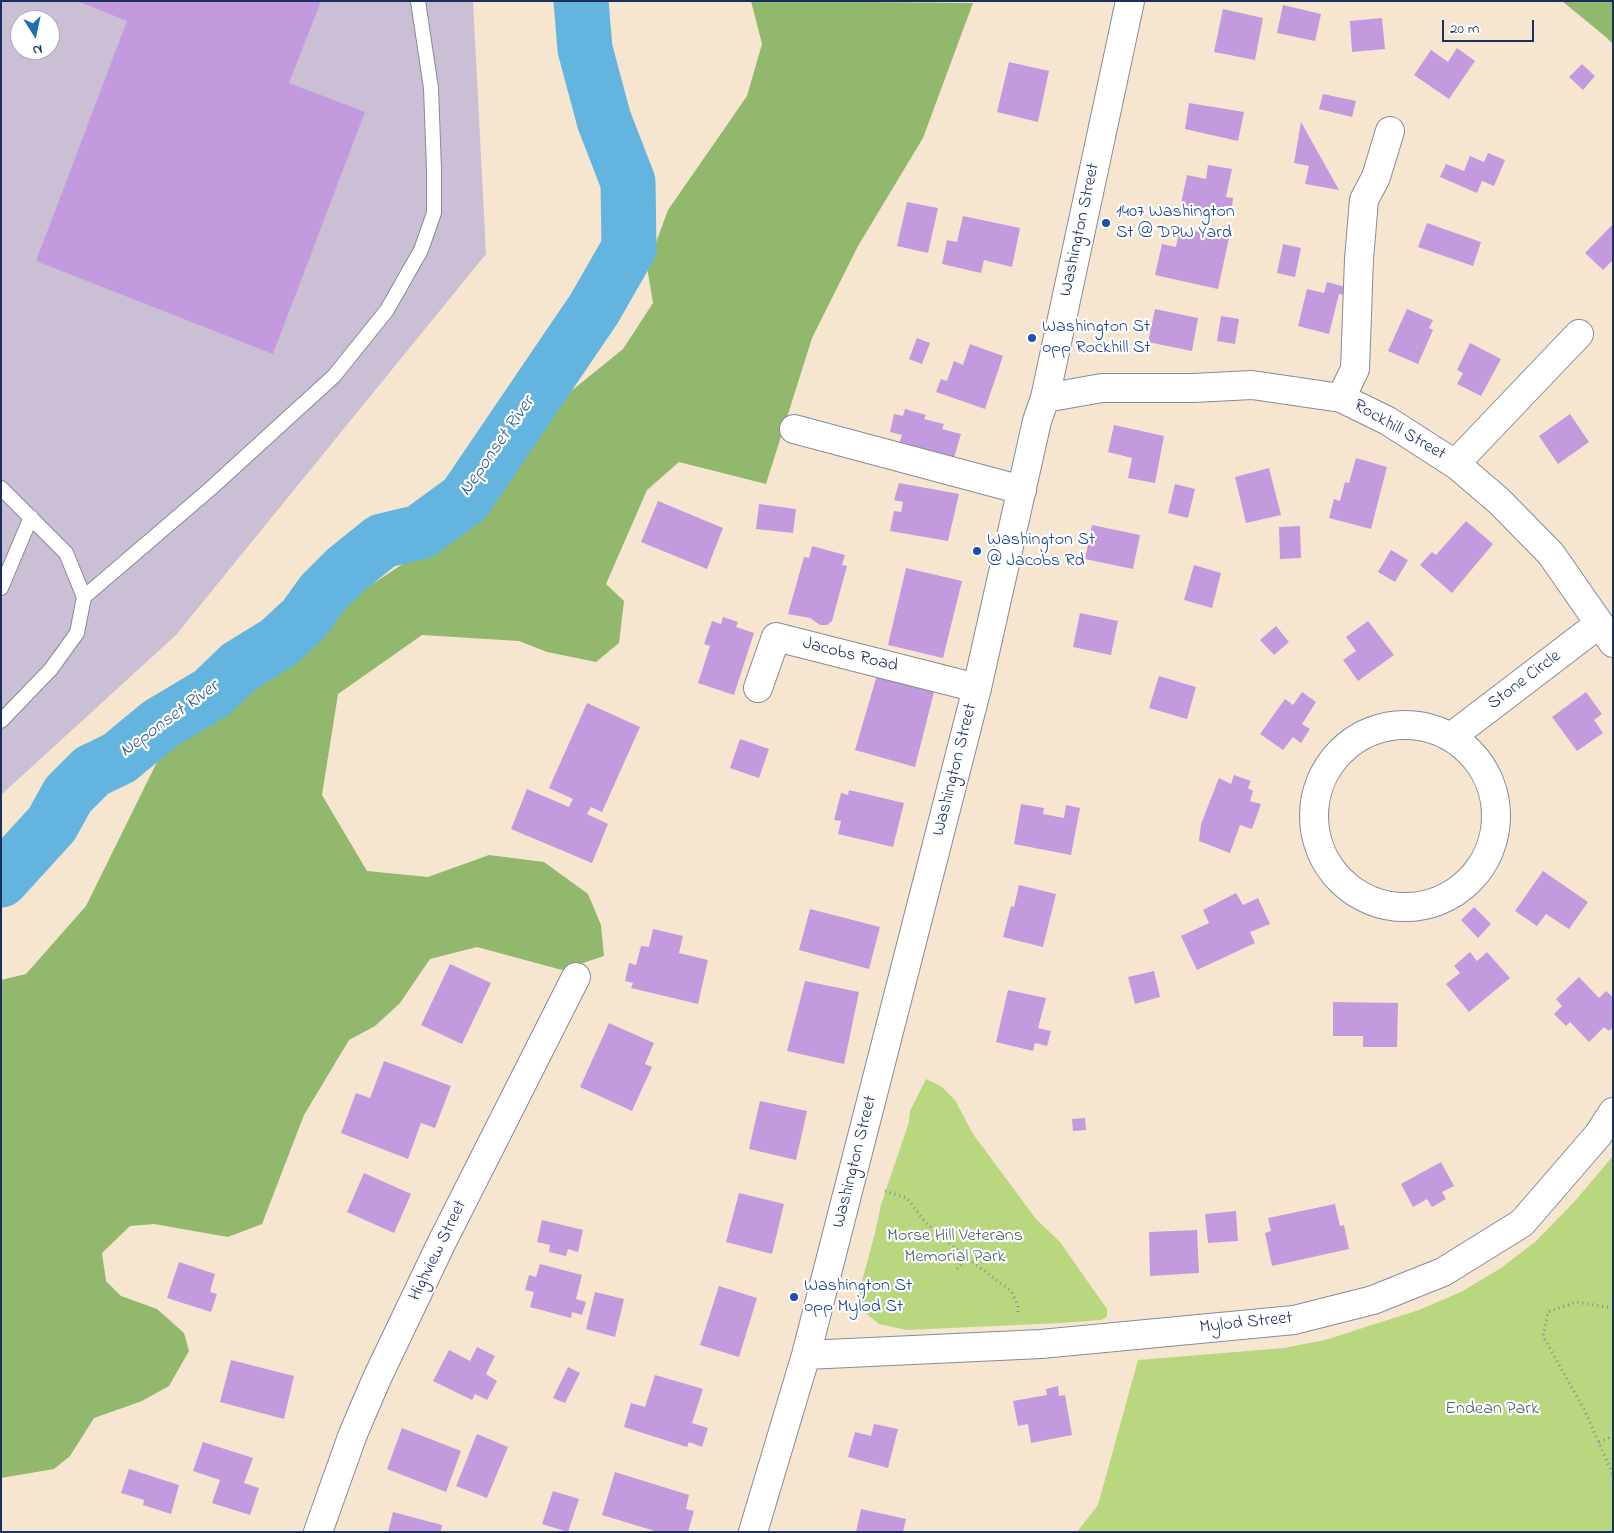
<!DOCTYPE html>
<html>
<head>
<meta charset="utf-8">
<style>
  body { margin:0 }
  #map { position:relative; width:1614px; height:1533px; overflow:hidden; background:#f6e6d0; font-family:"Indie Flower",sans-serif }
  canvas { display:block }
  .frame { position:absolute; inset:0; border:2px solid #1b2f5e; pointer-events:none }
  .north { position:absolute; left:10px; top:10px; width:50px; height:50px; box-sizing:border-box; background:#fff; border:1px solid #a4acbf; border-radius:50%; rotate:170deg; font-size:14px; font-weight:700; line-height:20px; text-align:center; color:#1b2f5e }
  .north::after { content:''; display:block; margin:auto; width:18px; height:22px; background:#1f6fb2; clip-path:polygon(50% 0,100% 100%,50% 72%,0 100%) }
  .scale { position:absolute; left:1442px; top:20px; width:92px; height:22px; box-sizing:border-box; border:2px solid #1b2f5e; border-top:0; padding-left:6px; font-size:15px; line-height:18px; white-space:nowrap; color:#1b2f5e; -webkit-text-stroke:4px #fff; paint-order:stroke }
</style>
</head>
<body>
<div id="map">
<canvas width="1614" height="1533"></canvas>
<div class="frame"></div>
<div class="north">N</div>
<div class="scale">20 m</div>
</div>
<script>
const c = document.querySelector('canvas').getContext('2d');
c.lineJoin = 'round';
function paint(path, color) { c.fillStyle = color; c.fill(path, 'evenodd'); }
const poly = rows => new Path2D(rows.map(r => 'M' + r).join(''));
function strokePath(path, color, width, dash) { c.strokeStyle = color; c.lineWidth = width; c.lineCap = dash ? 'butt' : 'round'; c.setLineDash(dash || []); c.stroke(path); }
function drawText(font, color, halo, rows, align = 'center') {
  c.font = font + ' "Indie Flower",sans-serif'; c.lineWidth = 4.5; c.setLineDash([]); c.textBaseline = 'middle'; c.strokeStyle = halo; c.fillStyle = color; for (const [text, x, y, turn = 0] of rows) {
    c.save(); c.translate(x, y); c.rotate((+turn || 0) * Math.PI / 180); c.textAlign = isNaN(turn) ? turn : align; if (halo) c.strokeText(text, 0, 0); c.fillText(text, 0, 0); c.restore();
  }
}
paint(poly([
  [1,1,473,1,486,254,176,635,1,795],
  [20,20,50,20,50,50,20,50]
]), '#cbbfd5');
paint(poly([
  [926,1079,942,1087,955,1100,973,1134,1036,1219,1060,1242,1107,1309,1107,1317,1101,1320,1060,1323,907,1330,879,1324,864,1312,859,1292,875,1233,881,1205,909,1122,910,1111],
  [1613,1156,1613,1532,1077,1532,1098,1505,1138,1360,1284,1348,1325,1340,1419,1310,1461,1292,1501,1268,1535,1242,1575,1201]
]), '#b8d77e');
paint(poly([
  [751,1,973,3,923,138,858,246,812,338,766,484,679,462,647,490,606,584,624,601,619,643,596,662,547,652,519,641,422,635,338,694,322,795,367,871,428,877,489,855,544,862,588,894,601,925,604,956,562,970,477,947,430,959,400,1003,375,1026,349,1040,304,1115,262,1224,228,1237,154,1224,130,1226,102,1253,106,1281,121,1296,157,1309,184,1333,189,1351,169,1386,142,1401,94,1418,70,1456,54,1469,1,1478,1,980,26,974,86,906,157,762,215,709,299,647,365,589,454,530,509,472,570,392,623,349,653,303,647,267,668,210,747,96,762,44],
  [1562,1,1613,1,1613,44,1607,38]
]), '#92b86d');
strokePath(poly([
  [1,880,52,824,68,795,92,771,119,758,160,724,212,693,239,667,278,643,304,619,322,594,346,570,382,541,420,532,465,499,594,309,629,248,628,182,604,120,585,49,581,1]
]), '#63b5df', 55);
paint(poly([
  [77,1,321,1,289,83,365,112,273,354,36,261,127,21],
  [1283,5,1321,14,1315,41,1277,33],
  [1223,9,1263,18,1255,60,1214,52],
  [1382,18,1385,49,1352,52,1350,21],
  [1457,48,1475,61,1449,99,1414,75,1431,50,1448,62],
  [1009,62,1049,71,1038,122,997,112],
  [1582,64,1595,76,1583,90,1569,77],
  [1323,94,1356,101,1352,117,1319,109],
  [1189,103,1244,112,1238,141,1185,129],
  [1301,122,1339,190,1305,184,1309,166,1294,163],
  [1488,153,1505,160,1494,186,1482,181,1477,193,1440,177,1446,164,1464,171,1470,156,1484,162],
  [1208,165,1232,169,1226,197,1233,198,1232,207,1224,206,1222,216,1180,208,1187,175,1206,179],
  [907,202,938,208,928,253,897,246],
  [963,216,1020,228,1012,267,984,260,981,273,942,264,947,240,957,242],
  [1427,223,1481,242,1473,266,1418,247],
  [1613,224,1613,260,1603,270,1585,253],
  [1194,231,1229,238,1218,289,1155,275,1162,244,1176,247,1179,232,1193,236],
  [1283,244,1301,248,1295,277,1277,273],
  [1327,282,1349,288,1347,295,1339,294,1329,334,1298,326,1307,289,1324,293],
  [1155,309,1198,318,1192,351,1148,342],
  [1407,309,1433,320,1429,328,1433,330,1418,364,1388,351],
  [1221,316,1239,319,1235,344,1217,341],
  [917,338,930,343,922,364,909,359],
  [1470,343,1501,359,1481,396,1457,384,1463,373,1457,370],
  [970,344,1003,356,985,409,936,392,941,379,947,381,954,361,963,365],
  [905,409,926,415,924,419,944,424,942,429,961,434,953,461,898,447,902,435,890,432,894,414,903,416],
  [1570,414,1589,442,1558,464,1539,436],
  [1114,425,1164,436,1155,483,1128,478,1132,458,1108,452],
  [1356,458,1387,467,1371,529,1329,518,1334,499,1340,501,1345,482,1349,483],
  [1269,468,1281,515,1246,523,1235,477],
  [899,483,959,494,948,541,890,531,894,511,901,512,903,502,894,500],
  [1175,484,1195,489,1188,518,1168,513],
  [658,501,723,528,707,569,641,542],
  [759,504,796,509,793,533,756,529],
  [1466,521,1493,544,1452,593,1420,565,1432,552,1436,555],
  [1092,525,1140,535,1133,569,1085,559],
  [1300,526,1301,558,1280,559,1279,527],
  [812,546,845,555,842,565,847,566,832,621,827,625,820,625,810,618,788,614,804,557,809,558],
  [1391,550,1408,560,1395,582,1378,572],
  [1194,565,1221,573,1212,608,1184,600],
  [906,568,962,581,943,658,888,645],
  [1080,613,1118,621,1111,655,1073,647],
  [723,617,738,622,736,627,754,633,734,695,698,683,710,646,704,644,712,621,721,624],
  [1368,621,1394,655,1358,681,1343,660,1356,651,1346,637],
  [1276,626,1289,642,1274,655,1260,640],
  [877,675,935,688,915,767,855,750],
  [1159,676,1196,687,1187,719,1149,708],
  [1302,692,1316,702,1302,724,1310,729,1301,743,1293,737,1283,750,1260,734,1285,699,1293,705],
  [1586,692,1602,714,1594,720,1603,733,1577,751,1552,717],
  [587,703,640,727,602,812,591,807,587,814,608,824,592,863,511,829,527,789,569,807,573,799,549,788],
  [740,739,769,749,759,778,730,768],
  [1234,775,1251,781,1248,788,1253,791,1250,801,1261,804,1252,829,1240,825,1230,853,1199,841,1201,824,1219,778,1231,784],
  [849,790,904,803,893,847,838,834,841,821,834,820,841,793,848,795],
  [1021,804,1044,808,1043,814,1064,818,1066,805,1080,808,1071,855,1014,844],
  [1543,871,1588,902,1569,929,1546,914,1537,926,1515,911],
  [1019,885,1056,894,1043,947,1003,937,1011,906,1014,907],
  [1236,893,1243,905,1258,898,1270,924,1250,932,1255,943,1197,970,1181,936,1209,923,1203,910],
  [1474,907,1491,924,1478,938,1461,920],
  [810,909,880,927,869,969,799,950],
  [653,929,683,936,679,953,708,960,698,1004,631,988,633,983,625,981,629,963,636,965,641,946,649,947],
  [1470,952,1477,961,1487,952,1510,978,1469,1012,1446,984,1460,973,1454,966],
  [450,964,491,983,462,1044,421,1025],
  [1154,971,1160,997,1135,1004,1128,977],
  [1579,977,1599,998,1606,991,1613,997,1613,1027,1609,1031,1604,1027,1589,1042,1570,1022,1566,1026,1554,1014,1562,1006,1556,999],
  [805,981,859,992,844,1064,787,1051],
  [1008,990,1046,998,1038,1028,1051,1031,1047,1046,1035,1043,1033,1051,996,1042],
  [1333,1002,1398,1003,1397,1047,1363,1047,1363,1036,1333,1036],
  [609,1023,654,1043,645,1064,652,1067,632,1111,580,1087],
  [384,1061,451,1086,435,1128,421,1123,408,1159,341,1133,356,1093,370,1098],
  [760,1101,807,1111,796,1160,749,1149],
  [1085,1118,1086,1130,1073,1131,1072,1119],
  [1441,1162,1454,1186,1442,1192,1446,1199,1432,1207,1427,1199,1413,1207,1401,1184],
  [364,1173,411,1194,394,1233,347,1212],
  [739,1193,784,1204,772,1254,726,1242],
  [1335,1204,1340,1226,1344,1225,1349,1249,1272,1266,1265,1233,1271,1231,1268,1218],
  [1236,1211,1238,1241,1208,1243,1205,1214],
  [542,1220,583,1230,578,1252,568,1249,566,1256,549,1252,550,1245,537,1242],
  [1197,1230,1199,1273,1150,1276,1149,1232],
  [179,1262,215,1274,210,1292,217,1294,211,1312,167,1298],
  [540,1264,582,1275,576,1299,586,1302,582,1315,572,1312,571,1318,530,1307,534,1292,525,1290,529,1275,536,1277],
  [719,1286,757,1298,739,1357,700,1345],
  [595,1292,624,1299,615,1337,586,1329],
  [477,1347,495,1356,486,1374,497,1381,487,1400,475,1394,472,1400,433,1381,449,1350,470,1361],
  [231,1360,294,1376,284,1419,220,1402],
  [568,1367,580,1373,565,1403,553,1398],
  [655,1375,703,1389,692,1423,708,1428,702,1447,689,1442,687,1447,624,1427,631,1403,645,1407],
  [1058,1386,1059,1396,1065,1395,1072,1435,1031,1443,1028,1424,1018,1426,1013,1401,1047,1395,1046,1389],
  [874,1424,898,1429,888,1468,848,1457,855,1432,871,1436],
  [402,1428,461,1451,446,1492,387,1469],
  [477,1434,508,1447,487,1498,456,1486],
  [203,1442,253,1458,244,1483,259,1488,250,1515,212,1503,220,1480,193,1471],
  [129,1469,179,1485,171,1514,143,1505,144,1500,121,1493],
  [615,1472,689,1495,686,1509,694,1511,688,1532,658,1532,602,1515],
  [553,1491,579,1499,568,1532,542,1524],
  [861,1509,906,1519,903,1532,856,1532],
  [393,1512,442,1525,441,1532,388,1532]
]), '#c49adf');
const lane = poly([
  [1,488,66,553,84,597,77,633,51,669,1,721],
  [1,588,31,517],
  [84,597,209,490,334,376,387,310,421,250,434,213,434,170,431,88,418,1]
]);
const street = poly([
  [1045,398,1102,388,1193,388,1252,385,1341,398,1388,421,1458,466,1499,501,1551,554,1613,643],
  [1341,398,1355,369,1359,259,1364,200,1376,177,1390,131],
  [794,429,1022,490],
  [1455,464,1579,334],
  [758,688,776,637,977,688],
  '1314 816a91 91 0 1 1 182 0a91 91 0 1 1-182 0Z',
  [1451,737,1599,624],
  [318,1532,353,1434,377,1378,441,1244,576,977]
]);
const secondary = poly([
  [806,1355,1041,1344,1294,1320,1373,1300,1443,1272,1522,1223,1598,1135,1613,1112],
  [753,1532,806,1355,977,688,1037,421,1045,398,1130,1]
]);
strokePath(lane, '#888a97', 16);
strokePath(street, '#888a97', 30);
strokePath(secondary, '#888a97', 30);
strokePath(poly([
  [885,1191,907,1198,926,1223,967,1258,1011,1291,1018,1305,1018,1316],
  [957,1269,967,1258],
  [1613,1308,1576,1302,1548,1312,1543,1336,1585,1411,1613,1475],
  [1599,1442,1613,1436]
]), '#888a97', 3, [1, 4]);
strokePath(lane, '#fff', 14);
strokePath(street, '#fff', 28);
strokePath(secondary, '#fff', 28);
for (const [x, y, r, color] of [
  [1106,223,5,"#1a4fb4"],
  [1032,338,5,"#1a4fb4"],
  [977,551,5,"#1a4fb4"],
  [794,1297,5,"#1a4fb4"]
]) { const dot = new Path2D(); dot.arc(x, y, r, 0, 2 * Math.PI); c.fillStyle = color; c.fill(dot); strokePath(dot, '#fff', 2); }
drawText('18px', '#164399', '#fff', [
  ["1407 Washington",1116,213],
  ["St @ DPW Yard",1116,234],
  ["Washington St",1042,328],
  ["opp Rockhill St",1042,349],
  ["Washington St",987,541],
  ["@ Jacobs Rd",987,562],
  ["Washington St",804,1287],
  ["opp Mylod St",804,1308]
], 'left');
drawText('18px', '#1b2f5e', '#fff', [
  ["Washington Street",1081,230,-78],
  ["Rockhill Street",1399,431,30],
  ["Jacobs Road",850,656,14],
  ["Stone Circle",1525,681,-37],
  ["Washington Street",956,770,-76],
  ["Washington Street",856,1162,-76],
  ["Highview Street",439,1251,-64],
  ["Mylod Street",1246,1324,-6]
]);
drawText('18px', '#4a6168', '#fff', [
  ["Morse Hill Veterans",955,1237],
  ["Memorial Park",955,1258],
  ["Endean Park",1492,1410]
]);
drawText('italic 19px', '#345e8b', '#fff', [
  ["Neponset River",498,447,-55],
  ["Neponset River",170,720,-36]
]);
</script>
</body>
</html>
